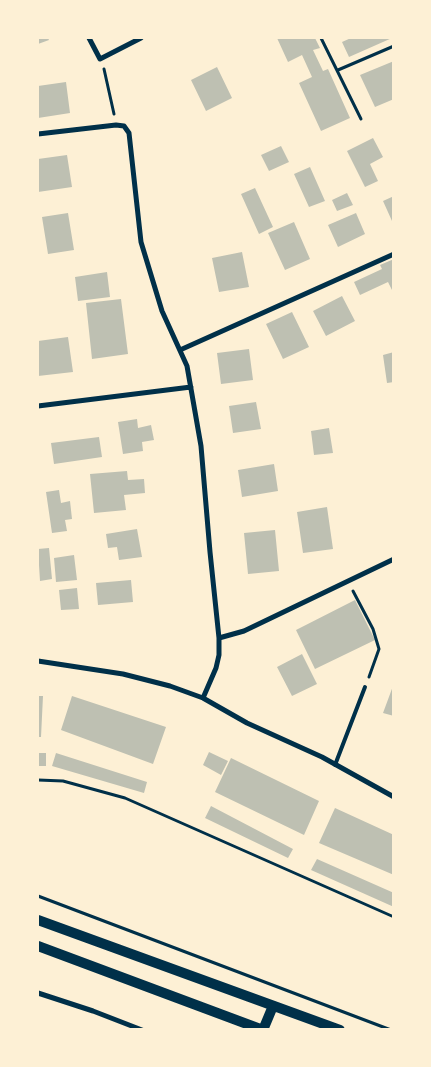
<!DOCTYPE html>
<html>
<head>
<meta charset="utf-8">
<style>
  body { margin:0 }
  #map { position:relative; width:431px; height:1067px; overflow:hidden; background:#fdf0d5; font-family:"Titillium Web",sans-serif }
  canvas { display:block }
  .frame { position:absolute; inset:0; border:39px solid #fdf0d5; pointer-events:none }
</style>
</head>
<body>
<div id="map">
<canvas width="431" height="1067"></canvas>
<div class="frame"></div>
</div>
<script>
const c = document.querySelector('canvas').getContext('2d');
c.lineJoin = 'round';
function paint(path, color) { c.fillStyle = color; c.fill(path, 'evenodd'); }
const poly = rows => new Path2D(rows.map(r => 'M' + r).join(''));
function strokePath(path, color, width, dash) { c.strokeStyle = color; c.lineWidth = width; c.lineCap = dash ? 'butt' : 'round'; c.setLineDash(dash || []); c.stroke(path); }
paint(poly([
  [38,38,48,38,49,40,38,44],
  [277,38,315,38,320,48,313,50,323,71,328,69,350,118,321,131,299,83,312,77,302,55,288,62],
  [351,38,392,38,349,57,342,42],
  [394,61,394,99,375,107,360,75],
  [217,67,232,98,206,111,191,80],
  [66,82,70,113,38,118,38,86],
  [373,138,383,157,370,164,378,181,365,187,347,151],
  [281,146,289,162,269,171,261,155],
  [67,155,72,187,38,192,38,159],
  [310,167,325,201,309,207,294,174],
  [255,188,273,227,259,234,241,194],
  [347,193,353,205,337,211,332,200],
  [394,196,394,220,392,221,383,201],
  [68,213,74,250,48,254,42,217],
  [356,213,365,234,338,247,328,225],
  [294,222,310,259,285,270,268,233],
  [242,252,249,287,219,292,212,258],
  [394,259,394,294,388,282,360,295,354,282,382,269,380,265],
  [107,272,110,297,78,301,75,277],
  [342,296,355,321,326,336,313,311],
  [121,299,128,354,92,359,86,303],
  [292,312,309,347,283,359,266,324],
  [68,337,73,372,38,376,38,341],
  [249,349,253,380,221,384,217,353],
  [394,352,394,382,387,383,383,355],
  [256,402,261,429,233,433,229,406],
  [137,419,138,428,151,425,154,440,142,442,143,451,123,454,118,422],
  [329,428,333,453,314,455,311,431],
  [99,437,102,457,54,464,51,443],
  [274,464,278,491,242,497,238,470],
  [127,471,128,480,144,479,145,493,124,495,126,510,94,513,90,474],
  [59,490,61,503,70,501,72,519,65,520,67,531,52,533,46,492],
  [327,507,333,549,303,553,297,512],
  [137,529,142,557,119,560,117,547,108,548,106,534],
  [275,530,279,571,248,574,244,533],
  [49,548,52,579,40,581,38,549],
  [74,555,77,580,56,582,54,558],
  [131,580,133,602,98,605,96,583],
  [77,588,79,609,61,610,59,590],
  [355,600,375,640,315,669,296,630],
  [302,654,317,684,292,696,277,667],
  [393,686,394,686,394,716,383,713],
  [38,696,43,696,41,737,38,737],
  [72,696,166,727,153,764,61,730],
  [209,752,228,761,221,775,203,765],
  [38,753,46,753,46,766,38,766],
  [56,753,147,782,144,793,52,766],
  [231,758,319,801,304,835,215,792],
  [211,806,293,849,288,858,205,818],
  [335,808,394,835,394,875,319,843],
  [317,859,394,893,394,907,311,870]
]), '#bec0b2');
strokePath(poly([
  [321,38,361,119],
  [104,69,114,114],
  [338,70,394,46],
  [353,591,373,629,379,649,369,677],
  [38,780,63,781,125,798,394,917],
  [38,896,391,1030]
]), '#003049', 3);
strokePath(poly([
  [335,765,365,687]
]), '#003049', 4);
strokePath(poly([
  [89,38,100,59,141,38],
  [38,134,116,125,124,126,129,133,141,242,162,311,187,366,201,446,210,552,219,638,219,655,216,668,203,698],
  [180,350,394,254],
  [38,406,191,387],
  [219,638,244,631,394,559],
  [38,661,123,674,170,686,203,698,247,723,322,757,394,797],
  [38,993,93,1011,142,1030]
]), '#003049', 5);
strokePath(poly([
  [38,920,340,1030],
  [38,946,263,1030],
  [263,1030,273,1006]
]), '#003049', 10);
</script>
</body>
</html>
